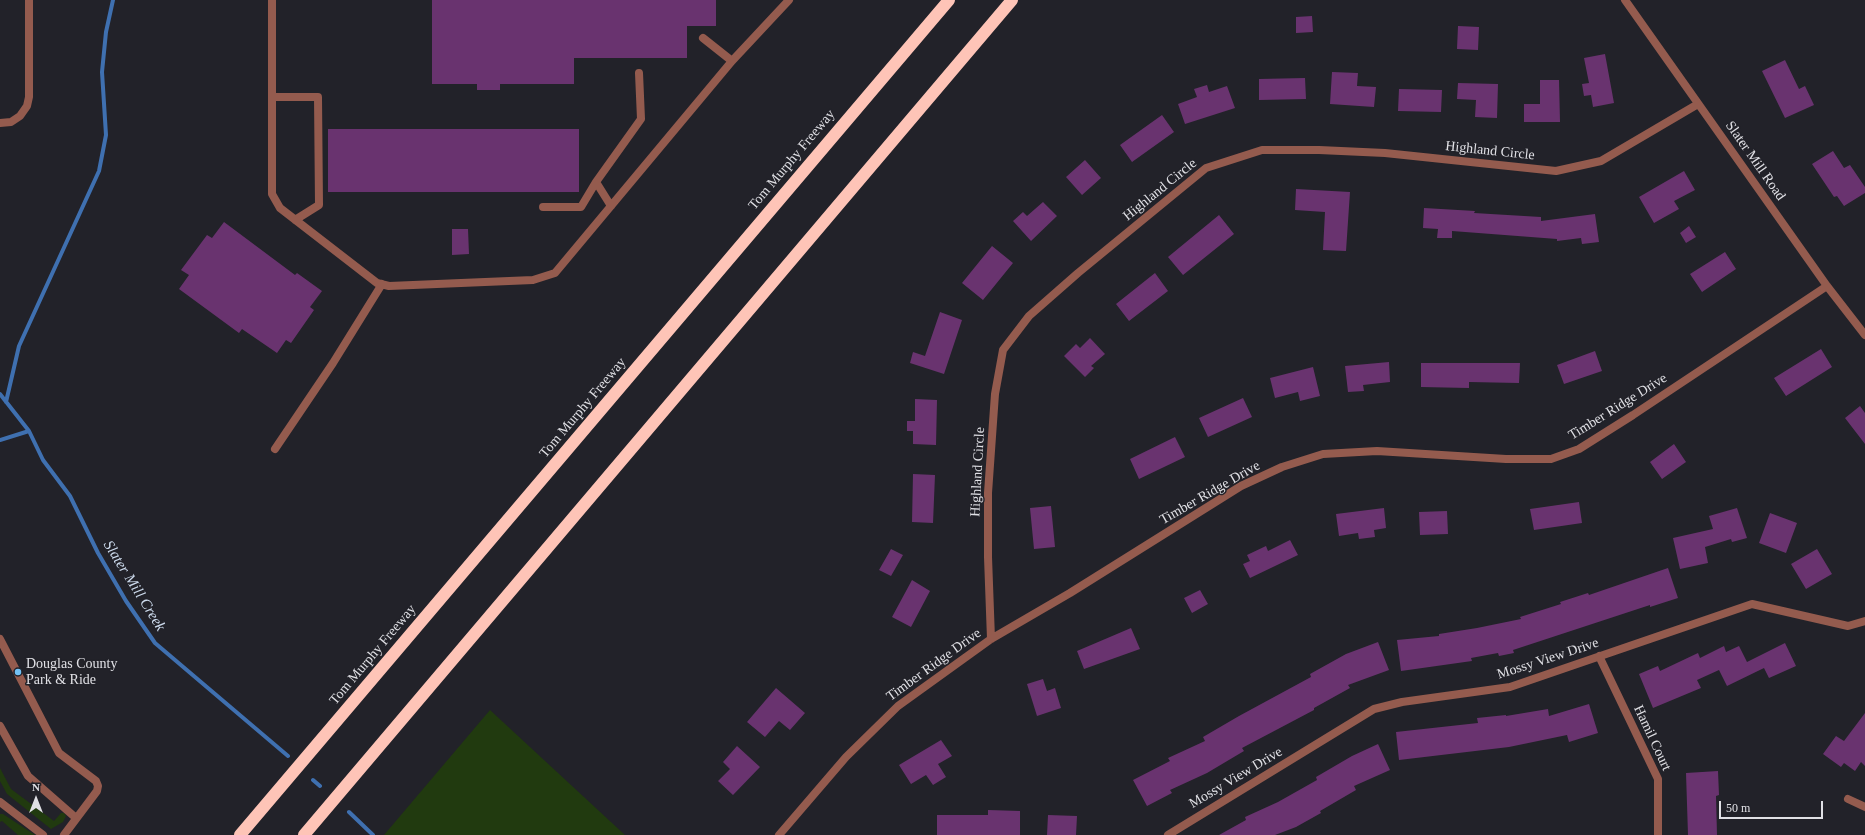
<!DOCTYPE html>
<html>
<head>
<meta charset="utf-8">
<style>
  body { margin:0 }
  #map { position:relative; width:1865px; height:835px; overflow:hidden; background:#222229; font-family:Georgia,serif }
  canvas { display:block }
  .north { position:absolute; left:16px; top:779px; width:40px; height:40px; -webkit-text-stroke:3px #222229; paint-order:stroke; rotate:0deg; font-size:11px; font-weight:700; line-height:16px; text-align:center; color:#e0e0e5 }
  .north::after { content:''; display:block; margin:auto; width:14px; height:18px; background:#e0e0e5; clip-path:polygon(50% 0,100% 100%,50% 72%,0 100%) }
  .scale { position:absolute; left:1719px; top:801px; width:104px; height:18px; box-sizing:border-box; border:2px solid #e0e0e5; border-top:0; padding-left:5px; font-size:12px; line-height:14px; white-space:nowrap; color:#e0e0e5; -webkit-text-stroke:3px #222229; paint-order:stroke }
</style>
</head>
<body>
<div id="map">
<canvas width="1865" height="835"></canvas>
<div class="north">N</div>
<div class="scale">50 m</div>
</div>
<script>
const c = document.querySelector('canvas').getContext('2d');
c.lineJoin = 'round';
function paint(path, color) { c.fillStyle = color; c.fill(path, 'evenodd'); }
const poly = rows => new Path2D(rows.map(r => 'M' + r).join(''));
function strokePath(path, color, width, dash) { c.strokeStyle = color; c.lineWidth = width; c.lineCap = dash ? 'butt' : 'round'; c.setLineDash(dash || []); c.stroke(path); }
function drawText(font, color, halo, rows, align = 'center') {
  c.font = font + ' Georgia,serif'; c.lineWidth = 3; c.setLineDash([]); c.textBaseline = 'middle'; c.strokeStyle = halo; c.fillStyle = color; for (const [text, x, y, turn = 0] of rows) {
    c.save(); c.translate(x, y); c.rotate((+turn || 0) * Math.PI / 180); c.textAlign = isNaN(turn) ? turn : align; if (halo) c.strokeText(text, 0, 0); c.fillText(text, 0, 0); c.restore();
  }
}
paint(poly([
  [490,710,625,835,384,835],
  [0,768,11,789,54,821,61,813,64,813,66,816,63,822,51,829,7,794,0,781],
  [0,814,3,814,35,835,18,835,2,821,0,822]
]), '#213a0f');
strokePath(poly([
  [0,394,29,431,43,460,70,496,98,553,126,601,155,643,288,756],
  [6,402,19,346,99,171,106,135,102,72,106,32,113,0],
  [0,440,29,431],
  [313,780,320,786],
  [349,812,373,835]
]), '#3f70b0', 4);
paint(poly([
  [432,0,716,0,716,26,687,26,687,58,574,58,574,84,500,84,500,90,477,90,477,84,432,84],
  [1312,16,1313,32,1296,33,1296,17],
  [1458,26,1479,27,1478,50,1457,49],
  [1605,54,1614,103,1593,107,1591,95,1584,96,1582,84,1589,83,1584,58],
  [1785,60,1799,89,1805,86,1814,105,1785,118,1762,71],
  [1332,72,1358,73,1357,86,1376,87,1374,107,1330,104],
  [1305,78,1306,99,1259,100,1259,79],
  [1540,80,1559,80,1560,122,1524,122,1524,104,1540,104],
  [1458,83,1498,84,1497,118,1475,117,1476,100,1457,99],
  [1207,85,1209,92,1227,86,1235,108,1185,124,1178,104,1197,97,1194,89],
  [1399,89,1442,90,1441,112,1398,111],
  [1162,115,1174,132,1132,162,1120,145],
  [328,129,579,129,579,192,328,192],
  [1833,151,1844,168,1850,165,1865,187,1865,193,1844,206,1837,196,1834,197,1812,164],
  [1085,160,1101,178,1082,195,1066,177],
  [1684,171,1695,190,1674,201,1679,209,1654,223,1639,197],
  [1296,189,1350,192,1346,251,1323,250,1325,212,1295,210],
  [1043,202,1057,216,1031,241,1013,221,1023,212,1027,216],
  [1424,208,1475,211,1474,213,1541,217,1541,221,1595,214,1599,242,1582,244,1581,238,1557,241,1557,239,1452,231,1452,238,1437,238,1438,229,1423,228],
  [1219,215,1234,234,1183,275,1168,257],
  [224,222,295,275,297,273,322,291,310,307,314,310,291,343,286,340,277,353,242,329,239,333,179,289,189,275,181,270,207,235,212,238],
  [1689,226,1696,237,1686,243,1680,233],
  [452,229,468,229,469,254,452,255],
  [992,246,1013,263,983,300,962,283],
  [1725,252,1736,269,1702,292,1690,274],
  [1155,273,1168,291,1129,321,1116,304],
  [940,312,962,320,944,374,910,363,913,352,925,356],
  [1090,338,1105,354,1091,366,1094,368,1085,377,1064,356,1076,344,1080,348],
  [1821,349,1832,367,1786,396,1774,378],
  [1595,351,1602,371,1564,384,1557,365],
  [1389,362,1390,382,1363,385,1364,391,1348,392,1345,366],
  [1421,363,1520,363,1519,383,1469,382,1469,388,1421,387],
  [1313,367,1320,396,1300,401,1298,392,1275,398,1270,378],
  [1243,398,1252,417,1208,437,1199,418],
  [915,399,937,400,936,445,913,444,913,431,907,431,907,421,915,421],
  [1860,406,1865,413,1865,444,1845,418],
  [1175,437,1185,457,1139,479,1130,459],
  [1674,444,1686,462,1662,479,1650,462],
  [913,474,935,475,933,523,912,522],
  [1579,502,1582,523,1534,530,1530,509],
  [1051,506,1055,547,1034,549,1030,508],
  [1384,508,1386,528,1374,530,1375,537,1359,539,1358,533,1339,536,1336,514],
  [1737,508,1747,538,1732,542,1731,539,1705,547,1708,563,1680,569,1673,538,1713,529,1709,516],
  [1447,511,1448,534,1420,535,1419,512],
  [1770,513,1797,523,1786,553,1759,543],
  [1290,540,1298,555,1250,578,1243,564,1250,561,1247,555,1266,546,1268,551],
  [891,549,903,555,891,576,879,570],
  [1817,549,1832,574,1806,589,1791,564],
  [1668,568,1678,598,1650,607,1650,605,1513,650,1514,653,1499,656,1498,653,1471,658,1472,661,1401,671,1397,640,1439,636,1439,634,1477,628,1521,619,1520,617,1561,604,1560,602,1588,593,1589,595],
  [912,580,930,591,911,627,892,617],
  [1200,590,1208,604,1192,613,1184,598],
  [1131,628,1140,649,1084,669,1077,651],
  [1378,642,1389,670,1348,685,1350,688,1314,708,1314,710,1242,748,1244,751,1207,773,1170,790,1172,793,1147,806,1133,780,1170,761,1168,758,1205,741,1203,737,1239,716,1311,677,1310,674,1346,654],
  [1785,643,1796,666,1769,678,1764,668,1727,686,1719,670,1697,680,1701,688,1653,708,1639,674,1658,666,1660,671,1698,653,1700,658,1724,646,1726,652,1739,646,1747,662],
  [1043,679,1047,691,1055,688,1061,708,1037,716,1027,684],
  [776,688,805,713,790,730,779,721,765,737,747,722],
  [1589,704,1598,733,1569,742,1567,735,1509,747,1399,760,1396,732,1478,723,1477,718,1506,715,1506,716,1548,709,1549,716],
  [1865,713,1865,766,1861,762,1855,771,1844,763,1841,767,1823,754,1836,736,1844,741],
  [941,740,952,756,938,764,946,777,933,785,926,775,911,784,899,765],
  [1378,744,1390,770,1354,786,1356,790,1320,811,1321,813,1296,827,1275,835,1219,835,1246,820,1245,817,1278,802,1317,780,1316,777,1352,756],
  [737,746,760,767,733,795,718,781,730,769,723,762],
  [1718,771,1719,795,1716,796,1717,835,1688,835,1686,773],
  [988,810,1020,811,1020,835,937,835,937,815,988,815],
  [1048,815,1077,816,1076,835,1047,835]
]), '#69336f');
strokePath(poly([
  [272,0,272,194,280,208,377,283,389,286,533,280,555,273,732,61,789,0],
  [703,38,732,61],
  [272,97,318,97,319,205,295,220],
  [0,123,11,122,20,116,27,106,29,97,29,0],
  [611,206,596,182,641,119,639,73],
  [543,207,581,207,596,182],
  [275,449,333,363,382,284],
  [0,639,59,753,96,781,98,786,97,791,64,835],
  [0,726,28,776,76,818],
  [1848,799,1865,807],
  [0,802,43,835]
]), '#945b4e', 8);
strokePath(poly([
  [1625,0,1827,286,1865,335],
  [991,639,988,557,988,493,995,394,1003,350,1029,316,1078,273,1206,168,1262,150,1319,150,1385,153,1556,171,1601,161,1698,104],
  [1599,656,1658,779,1658,835],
  [779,835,846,757,898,706,991,639,1070,593,1241,486,1282,467,1323,454,1377,451,1506,459,1551,459,1579,449,1633,415,1827,286],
  [1168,835,1374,709,1402,702,1510,687,1752,604,1848,626,1865,621]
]), '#945b4e', 8);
strokePath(poly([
  [240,835,949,0],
  [304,835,1012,0]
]), '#fec4b7', 12);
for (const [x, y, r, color] of [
  [18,672,4,"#72c1f5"]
]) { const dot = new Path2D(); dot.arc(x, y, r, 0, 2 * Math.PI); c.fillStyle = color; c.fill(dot); strokePath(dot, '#222229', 1.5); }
drawText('14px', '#e0e0e5', '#222229', [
  ["Highland Circle",1490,151,6],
  ["Tom Murphy Freeway",792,160,-50],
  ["Slater Mill Road",1755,161,55],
  ["Highland Circle",1160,190,-39],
  ["Timber Ridge Drive",1618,407,-32],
  ["Tom Murphy Freeway",583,408,-50],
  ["Highland Circle",978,472,-87],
  ["Timber Ridge Drive",1210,493,-30],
  ["Tom Murphy Freeway",373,655,-50],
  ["Mossy View Drive",1548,659,-18],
  ["Timber Ridge Drive",934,665,-36],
  ["Hamil Court",1652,738,65],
  ["Mossy View Drive",1236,778,-31]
]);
drawText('14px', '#e0e0e5', '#222229', [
  ["Douglas County",26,664],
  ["Park & Ride",26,680]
], 'left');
drawText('italic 15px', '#cddbed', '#222229', [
  ["Slater Mill Creek",134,586,58]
]);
</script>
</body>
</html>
